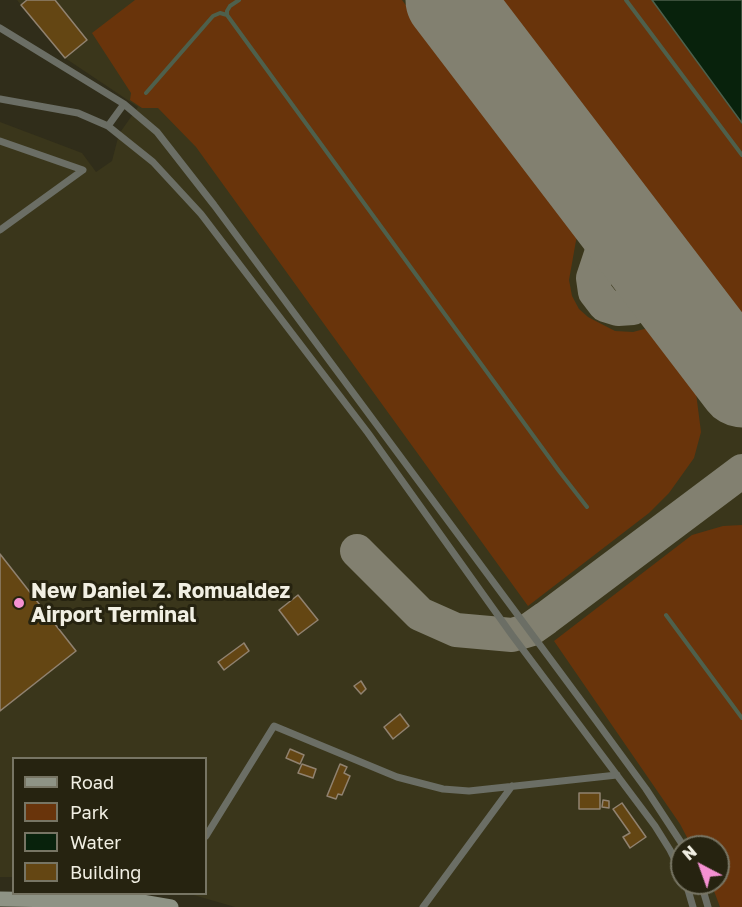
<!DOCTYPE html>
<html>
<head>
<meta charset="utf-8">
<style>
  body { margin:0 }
  #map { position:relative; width:742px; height:907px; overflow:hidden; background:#302d1a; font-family:"Golos Text",sans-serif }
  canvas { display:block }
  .legend { position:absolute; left:12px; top:757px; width:195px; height:138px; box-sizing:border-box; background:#262310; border:2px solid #777564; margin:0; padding:8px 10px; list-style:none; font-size:18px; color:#f1efe3 }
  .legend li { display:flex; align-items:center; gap:12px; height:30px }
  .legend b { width:30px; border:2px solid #777564 }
  .north { position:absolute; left:670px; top:835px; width:60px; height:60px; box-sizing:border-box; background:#262310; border:2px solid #777564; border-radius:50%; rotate:319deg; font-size:16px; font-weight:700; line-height:24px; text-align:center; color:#f1efe3 }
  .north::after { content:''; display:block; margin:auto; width:21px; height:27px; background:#f591d2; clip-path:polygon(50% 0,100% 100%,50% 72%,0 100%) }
</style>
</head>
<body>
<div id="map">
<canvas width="742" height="907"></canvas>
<ul class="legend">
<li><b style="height:8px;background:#8e9385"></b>Road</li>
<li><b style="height:16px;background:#69340b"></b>Park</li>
<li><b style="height:16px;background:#08220c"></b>Water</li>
<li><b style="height:16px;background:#644613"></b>Building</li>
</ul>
<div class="north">N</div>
</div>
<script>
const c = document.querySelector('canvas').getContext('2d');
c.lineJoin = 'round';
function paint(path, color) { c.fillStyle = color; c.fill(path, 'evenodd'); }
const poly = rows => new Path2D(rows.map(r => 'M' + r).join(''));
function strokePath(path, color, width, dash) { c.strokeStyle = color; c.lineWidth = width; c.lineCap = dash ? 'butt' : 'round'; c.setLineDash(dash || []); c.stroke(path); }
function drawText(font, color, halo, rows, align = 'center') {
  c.font = font + ' "Golos Text",sans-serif'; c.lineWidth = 6; c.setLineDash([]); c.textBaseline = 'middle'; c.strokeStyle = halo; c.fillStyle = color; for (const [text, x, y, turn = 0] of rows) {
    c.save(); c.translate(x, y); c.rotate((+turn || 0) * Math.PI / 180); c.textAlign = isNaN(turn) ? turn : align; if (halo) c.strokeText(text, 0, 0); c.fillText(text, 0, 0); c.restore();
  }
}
paint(poly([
  [17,0,642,0,742,132,742,907,235,907,190,894,206,894,206,758,14,758,13,877,0,877,0,122,82,153,96,172,112,161,119,134,138,107,65,58],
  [682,847,718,847,718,883,682,883]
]), '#3a361b');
paint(poly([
  [135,0,402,0,577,235,569,280,572,296,579,309,588,317,615,331,633,332,648,328,696,393,701,432,694,458,669,493,649,513,528,606,196,147,158,108,142,108,130,100,131,93,92,33],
  [502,0,652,0,742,124,742,317],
  [742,525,742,907,720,907,711,883,718,883,718,847,692,847,680,824,554,641,692,535,723,526]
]), '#69340b');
const water = poly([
  [652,0,742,0,742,123,652,0]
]);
paint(water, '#08220c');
strokePath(water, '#4e604c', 1.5);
strokePath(poly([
  [239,0,230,6,227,11,227,15,559,471,587,507],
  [626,0,742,155],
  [146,93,213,16,220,13,227,15],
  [666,615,742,718]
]), '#4e604c', 4);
strokePath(poly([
  [608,209,608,233,593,278,595,292,605,305,618,309,633,308,641,302,649,290,650,273,640,251],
  [357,551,420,614,456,630,512,635,529,630,546,618,742,471]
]), '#828070', 34);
strokePath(poly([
  [449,0,742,384]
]), '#828070', 87);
const building = poly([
  [27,0,55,0,87,40,65,58,21,5,27,0],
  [0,554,76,651,0,711,0,554],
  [298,595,318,620,298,635,279,610,298,595],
  [244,643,249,651,224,670,218,662,244,643],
  [361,681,366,689,361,694,354,686,361,681],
  [400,714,409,726,393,739,384,727,400,714],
  [290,749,304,755,300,764,286,758,290,749],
  [302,764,316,769,313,778,298,773,302,764],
  [340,764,347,767,344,773,350,776,342,795,338,794,336,799,327,796,340,764],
  [579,793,600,793,600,809,579,809,579,793],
  [603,800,609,801,609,808,602,807,603,800],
  [622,803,646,837,630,848,623,837,630,833,613,809,622,803]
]);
paint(building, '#644613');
strokePath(building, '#908270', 1.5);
strokePath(poly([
  [0,28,124,104,157,132,214,205,597,722,646,789,684,847],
  [0,99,78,113,108,126,153,162,201,214,368,433,512,635,655,826,670,850,682,874],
  [108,126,124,104],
  [0,141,83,170,0,230],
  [206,836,274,726,397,777,443,789,469,791,617,775],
  [686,883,693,907],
  [701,883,708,907],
  [423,907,512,786]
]), '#6b6e65', 7);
strokePath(poly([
  [0,899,136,901,171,907]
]), '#8e9385', 15);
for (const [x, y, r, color] of [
  [19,603,6,"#f591d2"]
]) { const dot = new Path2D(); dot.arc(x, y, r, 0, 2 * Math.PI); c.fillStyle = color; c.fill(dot); strokePath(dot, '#262310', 2); }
drawText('bold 21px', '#f1efe3', '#262310', [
  ["New Daniel Z. Romualdez",31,591],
  ["Airport Terminal",31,615]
], 'left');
</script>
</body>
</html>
